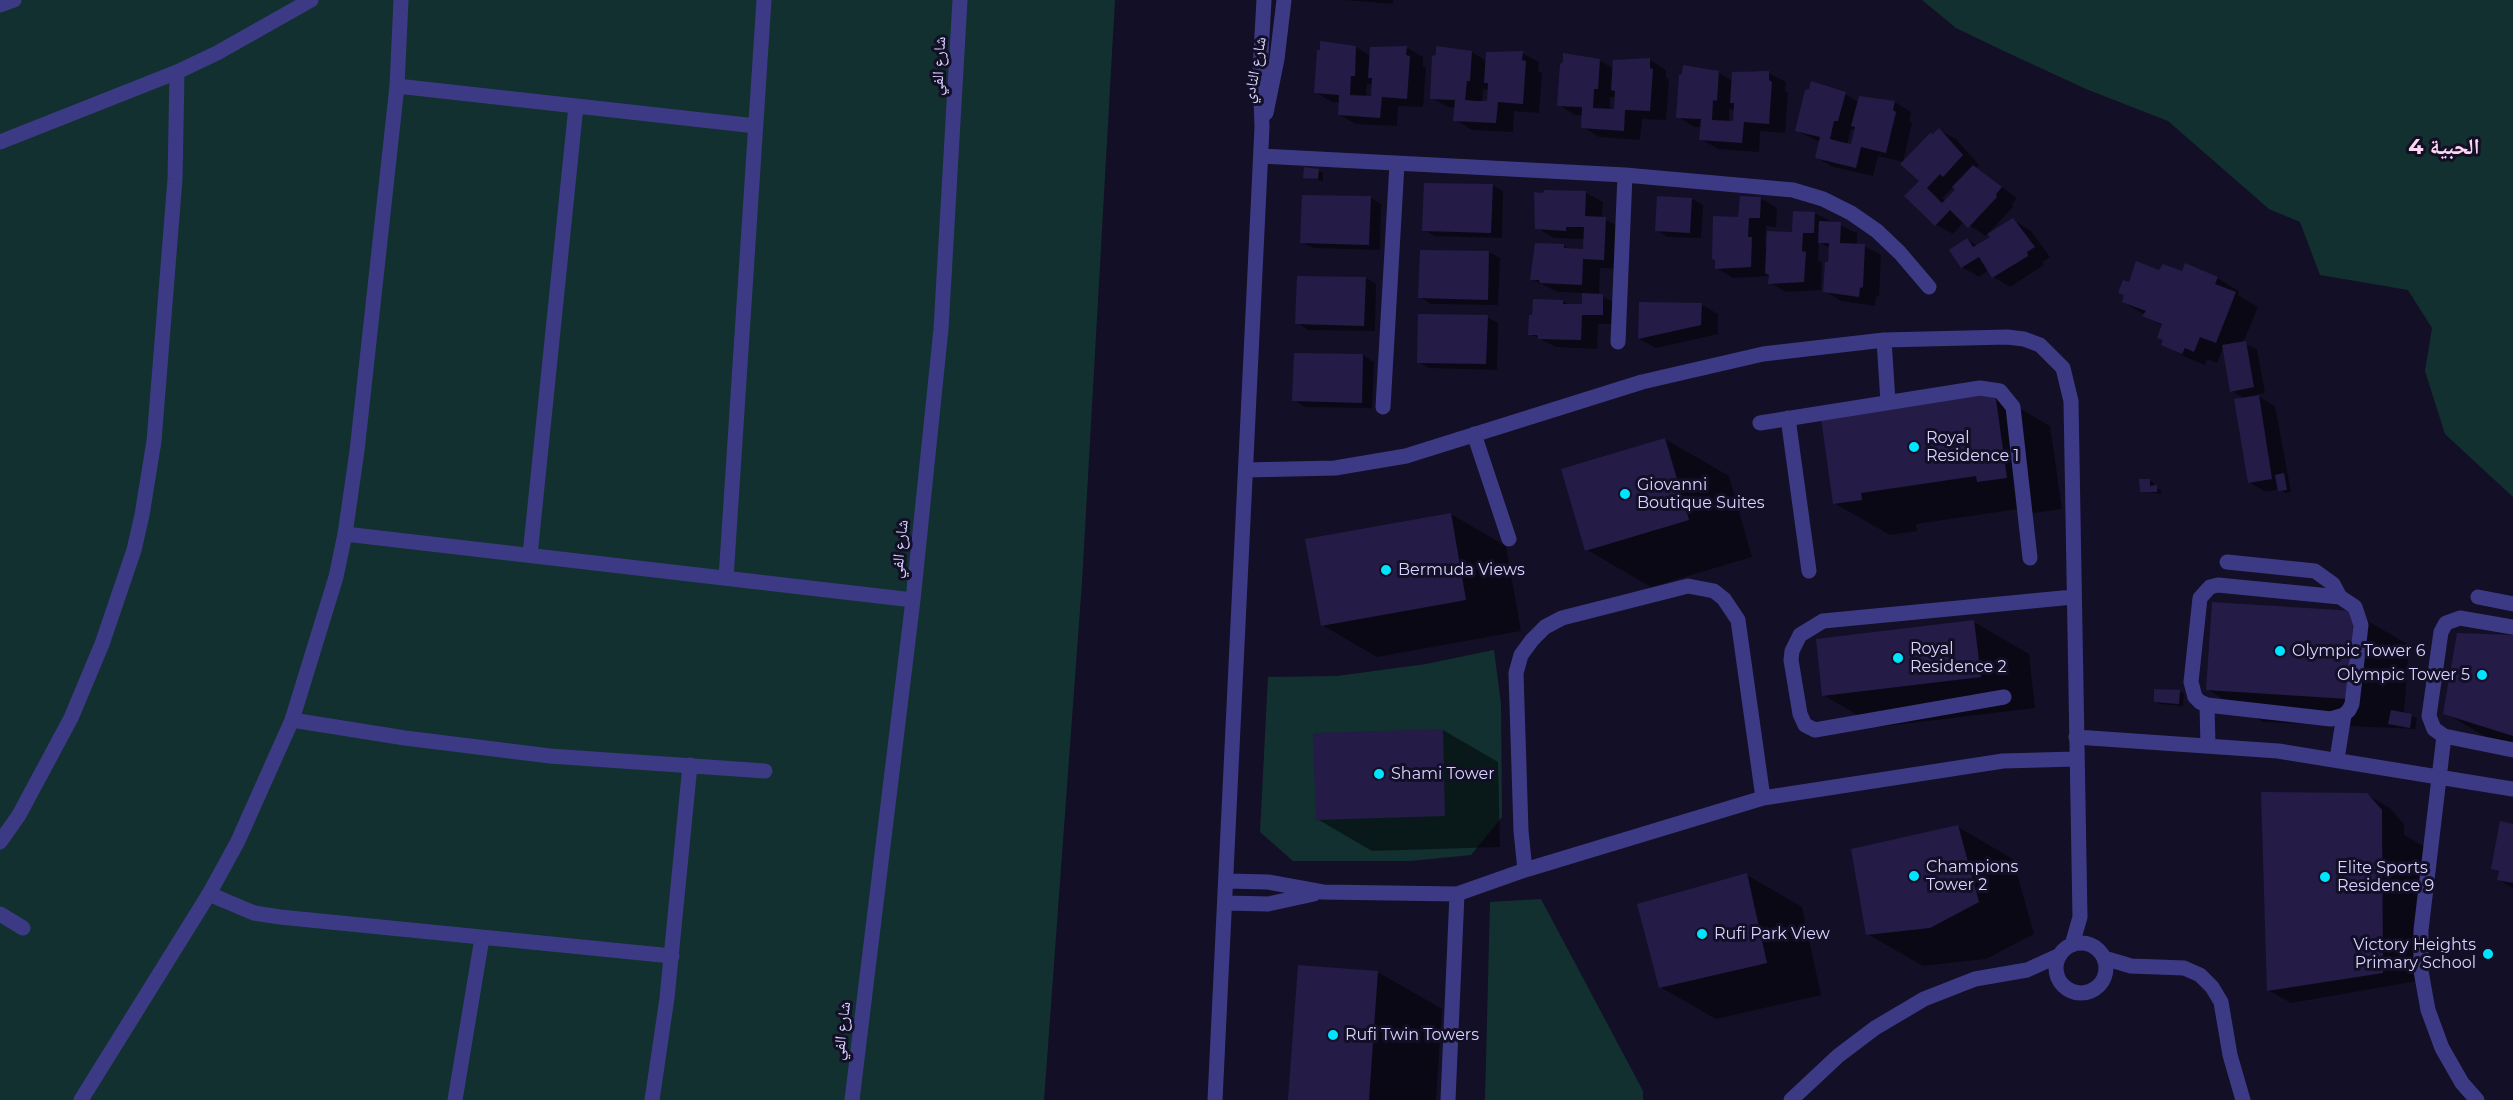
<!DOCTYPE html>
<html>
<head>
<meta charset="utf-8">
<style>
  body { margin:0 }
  canvas { display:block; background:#130f26 }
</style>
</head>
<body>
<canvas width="2513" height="1100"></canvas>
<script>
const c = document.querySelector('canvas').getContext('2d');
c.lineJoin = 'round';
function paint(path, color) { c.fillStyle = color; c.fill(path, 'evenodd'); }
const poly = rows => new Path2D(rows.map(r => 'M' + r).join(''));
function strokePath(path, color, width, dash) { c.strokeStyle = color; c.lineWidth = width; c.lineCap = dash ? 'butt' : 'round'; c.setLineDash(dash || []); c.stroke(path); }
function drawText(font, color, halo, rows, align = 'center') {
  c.font = font + ' Montserrat,"Noto Naskh Arabic",sans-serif'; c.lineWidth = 6; c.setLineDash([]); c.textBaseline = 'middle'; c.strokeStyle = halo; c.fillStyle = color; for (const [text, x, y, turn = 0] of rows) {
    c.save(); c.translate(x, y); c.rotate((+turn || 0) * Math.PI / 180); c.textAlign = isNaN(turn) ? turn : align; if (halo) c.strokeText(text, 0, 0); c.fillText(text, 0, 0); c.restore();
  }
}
paint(poly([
  [0,0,1115,0,1082,582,1044,1100,0,1100],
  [1922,0,2513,0,2513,497,2445,434,2425,371,2432,328,2408,290,2320,275,2300,222,2269,209,2168,121,2086,89,2006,52,1956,28],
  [1494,650,1501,704,1502,817,1471,855,1410,861,1293,861,1260,832,1268,677,1337,676,1426,664],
  [1541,899,1643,1091,1643,1100,1485,1100,1490,902]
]), '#12302f');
paint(poly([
  [1344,0,1393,0,1393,4],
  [1356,47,1371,56,1406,47,1423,57,1423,66,1426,68,1423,107,1398,106,1397,126,1356,124,1339,115,1340,102,1332,102,1315,92],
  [1367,84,1373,85,1372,98,1366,97],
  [1472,52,1487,61,1522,53,1539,62,1538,71,1542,73,1539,113,1514,111,1513,132,1472,130,1455,120,1456,108,1448,107,1431,98],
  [1483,89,1489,90,1488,103,1482,102],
  [1599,60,1614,69,1650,60,1666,70,1666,78,1669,80,1666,120,1642,119,1640,140,1599,137,1583,127,1583,115,1575,115,1559,105],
  [1610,97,1617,97,1616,110,1610,110],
  [1751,71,1769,73,1786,82,1785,91,1788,93,1785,133,1760,131,1759,152,1718,149,1701,139,1702,127,1694,127,1678,117,1718,72,1733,81,1751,75],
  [1729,109,1735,110,1734,123,1729,122],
  [1845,94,1859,102,1860,98,1895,102,1911,112,1909,121,1912,123,1903,162,1878,156,1873,176,1833,167,1816,157,1820,142,1797,131],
  [1851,129,1856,130,1852,146,1847,145],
  [1939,130,1956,139,1979,165,1976,168,2017,198,2012,204,2013,207,1986,236,1964,222,1953,234,1936,225,1921,181,1933,136],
  [1954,187,1957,190,1946,201,1942,198],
  [1318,170,1323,173,1323,181,1305,177],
  [1492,185,1503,191,1502,238,1435,236,1424,230],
  [1586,193,1603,202,1602,218,1622,228,1621,269,1600,268,1599,295,1620,305,1619,324,1598,324,1597,349,1556,347,1530,334,1562,301,1570,305,1583,306,1584,293,1558,292,1531,279,1536,245,1564,246,1571,250,1585,250,1585,239,1554,238,1537,228],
  [1370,197,1381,204,1380,250,1313,248,1302,242],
  [1760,198,1777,208,1776,227,1766,226,1765,246,1768,248,1794,233,1814,213,1857,233,1857,245,1864,246,1881,255,1879,296,1876,297,1875,306,1841,301,1825,291,1830,248,1819,242,1818,260,1822,263,1821,290,1786,292,1770,283,1770,276,1733,278,1716,268,1740,218],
  [1692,199,1703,205,1701,238,1667,237,1656,230],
  [2013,220,2030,230,2050,257,2043,262,2044,265,2010,287,1993,277,1989,270,1979,277,1962,267,1968,240,1978,246],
  [1489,252,1500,258,1498,305,1431,304,1420,297],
  [2159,271,2217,278,2239,291,2238,295,2258,307,2243,343,2257,349,2265,393,2256,395,2275,406,2291,492,2285,493,2280,489,2266,492,2249,482,2245,399,2232,391,2224,346,2217,363,2207,359,2205,365,2185,357,2163,344,2163,326,2123,302,2130,284],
  [1366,278,1376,284,1375,331,1308,330,1297,323],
  [1702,305,1718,314,1718,334,1656,348,1639,339],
  [1487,317,1498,323,1497,370,1429,368,1418,362],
  [1363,355,1374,362,1372,408,1305,407,1294,400],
  [1995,394,2050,426,2062,509,2034,513,2025,508,1916,524,1917,531,1890,535,1834,503],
  [1665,439,1729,476,1752,557,1651,587,1587,550],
  [2149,480,2154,483,2154,487,2161,490,2161,494,2141,491],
  [1451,514,1506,546,1521,631,1377,657,1322,625],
  [2354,613,2409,645,2404,714,2417,718,2415,729,2263,722,2208,690],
  [1974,622,2029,654,2035,708,1878,727,1823,695],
  [2513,637,2513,746,2489,739,2445,713],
  [2179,691,2184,694,2183,706,2160,704,2155,702],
  [1443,730,1498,762,1500,847,1372,851,1317,819],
  [2367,795,2390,808,2404,824,2404,835,2429,849,2429,979,2291,1003,2268,990],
  [2513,825,2513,888,2499,880,2500,873,2492,868],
  [1958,827,2013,859,2034,934,1986,959,1923,966,1867,934],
  [1747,875,1802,907,1821,995,1716,1019,1660,987],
  [1299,967,1378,972,1442,1009,1436,1100,1290,1100]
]), '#0007');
paint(poly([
  [1320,41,1356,46,1355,76,1351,76,1350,95,1371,96,1372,78,1368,78,1370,47,1407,46,1406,55,1410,56,1407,99,1382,97,1380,118,1338,115,1339,95,1314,93,1317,50,1320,50],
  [1436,46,1472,51,1470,81,1467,81,1465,100,1476,101,1487,101,1488,83,1484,83,1486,52,1523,51,1522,60,1526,61,1523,104,1498,102,1496,123,1453,121,1455,100,1430,99,1432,56,1436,55],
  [1563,53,1600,59,1598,89,1594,89,1593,108,1614,109,1615,91,1611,90,1613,60,1650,58,1650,68,1653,69,1650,111,1625,110,1624,131,1581,128,1582,107,1557,106,1560,64,1563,62],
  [1683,65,1719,71,1717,101,1713,100,1712,120,1733,121,1734,103,1730,103,1732,72,1769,71,1769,80,1772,82,1769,124,1744,122,1742,143,1699,140,1701,119,1676,118,1679,75,1682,74],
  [1811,81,1846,92,1838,121,1834,121,1830,139,1841,142,1851,144,1855,127,1851,126,1859,96,1895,101,1893,110,1896,112,1886,153,1861,147,1856,168,1815,158,1820,137,1795,131,1805,90,1809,89],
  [1939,128,1963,155,1943,177,1940,174,1927,188,1942,203,1955,190,1952,187,1973,165,2002,187,1996,194,1997,197,1968,228,1950,210,1935,226,1904,196,1919,181,1900,164,1930,133,1933,134],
  [1304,167,1319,169,1318,179,1303,178],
  [1424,183,1493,184,1491,233,1422,231],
  [1544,190,1586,191,1585,216,1606,217,1604,260,1583,259,1582,285,1540,283,1539,280,1530,280,1535,243,1564,244,1564,248,1583,249,1584,227,1566,227,1566,231,1535,229,1534,192,1543,193],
  [1302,195,1371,196,1369,245,1300,243],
  [1657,196,1692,198,1690,233,1655,231],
  [1740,196,1761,197,1760,218,1749,218,1748,237,1752,237,1751,267,1715,269,1715,260,1712,259,1713,216,1738,217],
  [1793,211,1815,212,1814,233,1803,233,1802,251,1806,252,1804,282,1768,284,1769,275,1765,273,1767,231,1792,232],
  [2013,218,2035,247,2027,252,2028,256,1992,278,1979,257,1961,268,1949,250,1967,238,1973,247,1990,237,1987,234],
  [1819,221,1841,222,1840,243,1865,244,1863,287,1860,288,1859,297,1823,292,1825,262,1828,262,1829,243,1818,243],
  [1420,250,1489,251,1488,300,1418,298],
  [2136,261,2159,270,2163,264,2182,271,2185,263,2218,277,2215,284,2236,292,2216,343,2200,337,2194,352,2185,348,2182,354,2161,345,2163,340,2157,338,2162,324,2142,316,2146,311,2122,302,2124,295,2118,293,2123,280,2129,282],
  [1297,276,1366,277,1364,326,1295,324],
  [1582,293,1603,294,1603,315,1582,315,1581,340,1538,339,1537,335,1528,335,1529,315,1532,315,1533,299,1563,300,1563,304,1582,304],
  [1639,302,1702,303,1701,325,1638,339],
  [1418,314,1488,315,1486,364,1417,363],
  [2246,341,2254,387,2230,392,2222,345],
  [1294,353,1363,354,1362,403,1292,401],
  [1995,392,2007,478,1977,482,1976,476,1861,493,1862,500,1833,504,1821,418],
  [2259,395,2272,479,2248,483,2234,399],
  [1665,438,1689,520,1585,551,1561,469],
  [2284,473,2287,490,2278,491,2275,475],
  [2139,479,2150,479,2150,486,2157,485,2157,492,2140,492],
  [1451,513,1466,600,1321,626,1305,539],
  [2212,602,2354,611,2348,699,2206,690],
  [1974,620,1981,677,1822,696,1816,639],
  [2457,633,2513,635,2513,736,2443,714],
  [2154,689,2180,690,2179,704,2154,702],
  [2391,710,2412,714,2410,728,2388,724],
  [1443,729,1445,816,1316,820,1313,733],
  [2261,792,2367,793,2382,810,2383,973,2267,991],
  [2500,821,2513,824,2513,883,2497,880,2499,871,2491,869],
  [1958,825,1979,902,1930,928,1866,935,1851,849],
  [1747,873,1767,963,1659,988,1637,904],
  [1298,965,1378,971,1369,1100,1288,1100]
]), '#241b47');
strokePath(poly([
  [0,5,14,0],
  [397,86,756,126],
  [1266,113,1277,59,1284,0],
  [0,142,177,72],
  [1261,156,1625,175,1793,190,1823,199,1851,213,1877,231,1900,253,1929,287],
  [1884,340,1888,402],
  [1618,342,1625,175],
  [1383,407,1397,164],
  [1788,418,1809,571],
  [1760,423,1980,388,2000,391,2013,407,2030,558],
  [1474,434,1509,539],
  [1246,470,1335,468,1406,456,1642,382,1763,354,1884,340,2007,337,2024,339,2040,345,2063,368,2071,401,2080,917,2072,945],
  [345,534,913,600],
  [530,555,576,106],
  [2227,562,2315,571,2333,584,2340,597],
  [726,578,764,0],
  [2218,585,2340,597,2355,607,2361,625,2352,704,2349,710,2344,715,2331,719,2207,705,2200,702,2195,697,2191,682,2200,598,2210,587,2218,585],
  [2478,597,2513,604],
  [2513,627,2460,618,2446,623,2441,632,2429,716,2434,729,2444,736,2513,750],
  [2004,697,1815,730,1805,725,1800,714,1791,660,1792,651,1800,635,1823,621,2073,597],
  [2207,705,2208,746],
  [292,720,405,738,550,756,765,771],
  [2444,736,2421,930,2421,971,2428,1010,2442,1048,2462,1083,2477,1100],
  [2076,737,2278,751,2513,789],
  [2337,759,2344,715],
  [0,842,19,815,71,718,102,644,134,550,142,515,154,441,175,179,177,72,217,53,311,0],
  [1525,870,1521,831,1516,673,1521,655,1532,640,1545,627,1562,618,1688,586,1714,591,1724,599,1738,620,1763,798],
  [1227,881,1268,882,1323,892,1457,894,1525,870,1763,798,2003,761,2076,759],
  [209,894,254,913,280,917,672,956],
  [1226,903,1268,904,1314,894],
  [0,914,23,928],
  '2056 968a25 25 0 1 1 50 0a25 25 0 1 1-50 0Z',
  [2104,958,2131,966,2184,968,2200,975,2212,987,2221,1002,2230,1055,2243,1100],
  [81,1100,209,894,238,841,292,720,336,577,345,534,357,451,397,86,401,0],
  [455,1100,482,938],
  [652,1100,667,998,690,765],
  [852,1100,913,600,941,329,960,0],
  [1215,1100,1262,127,1260,70,1264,0],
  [1448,1100,1457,894],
  [1791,1100,1838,1056,1875,1028,1924,999,1975,979,2027,970,2060,955]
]), '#3d3a85', 15);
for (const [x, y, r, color] of [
  [1914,447,6,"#00e5ff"],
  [1625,494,6,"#00e5ff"],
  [1386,570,6,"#00e5ff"],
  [2280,651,6,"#00e5ff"],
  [1898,658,6,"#00e5ff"],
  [2482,675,6,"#00e5ff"],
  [1379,774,6,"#00e5ff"],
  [1914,876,6,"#00e5ff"],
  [2325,877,6,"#00e5ff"],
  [1702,934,6,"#00e5ff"],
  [2488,954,6,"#00e5ff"],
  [1333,1035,6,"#00e5ff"]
]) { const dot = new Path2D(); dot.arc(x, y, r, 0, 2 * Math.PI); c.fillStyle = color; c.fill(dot); strokePath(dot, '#130f26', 2); }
drawText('16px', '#d9d4ff', '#130f26', [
  ["شارع الفي",939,66,-87],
  ["شارع النادي",1255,70,-79],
  ["شارع الفي",900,549,-84],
  ["شارع الفي",842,1031,-83]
]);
drawText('16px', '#d9d4ff', '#130f26', [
  ["Royal",1926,438],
  ["Residence 1",1926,456],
  ["Giovanni",1637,485],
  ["Boutique Suites",1637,503],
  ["Bermuda Views",1398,570],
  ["Royal",1910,649],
  ["Residence 2",1910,667],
  ["Olympic Tower 6",2292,651],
  ["Olympic Tower 5",2470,675,"right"],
  ["Shami Tower",1391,774],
  ["Champions",1926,867],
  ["Tower 2",1926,885],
  ["Elite Sports",2337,868],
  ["Residence 9",2337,886],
  ["Rufi Park View",1714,934],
  ["Victory Heights",2476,945,"right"],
  ["Primary School",2476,963,"right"],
  ["Rufi Twin Towers",1345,1035]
], 'left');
drawText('bold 22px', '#ffd6f0', '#130f26', [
  ["الحبية 4",2444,148]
]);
</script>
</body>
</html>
